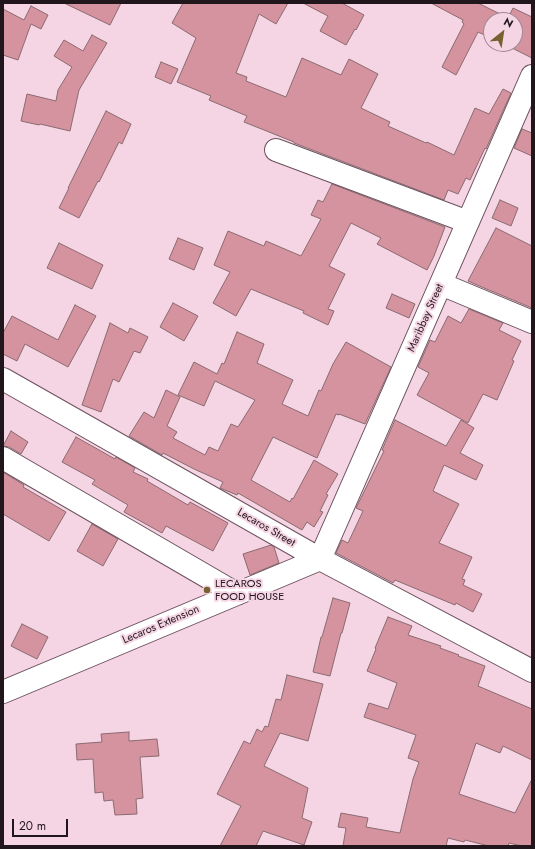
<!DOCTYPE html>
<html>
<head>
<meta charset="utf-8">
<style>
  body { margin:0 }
  #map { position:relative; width:535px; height:849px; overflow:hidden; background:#f5d4e3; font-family:Jost,sans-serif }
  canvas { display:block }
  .frame { position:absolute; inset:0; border:4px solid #21161b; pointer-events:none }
  .north { position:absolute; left:483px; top:12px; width:40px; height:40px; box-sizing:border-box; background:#f5d4e3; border:1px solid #a08893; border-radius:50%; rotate:30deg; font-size:11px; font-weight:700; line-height:16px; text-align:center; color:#21161b }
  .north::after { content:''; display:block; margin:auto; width:14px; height:18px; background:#786031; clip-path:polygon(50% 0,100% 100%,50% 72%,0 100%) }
  .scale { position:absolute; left:12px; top:819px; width:56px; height:18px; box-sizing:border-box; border:2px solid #21161b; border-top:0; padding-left:5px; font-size:12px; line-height:14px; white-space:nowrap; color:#21161b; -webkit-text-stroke:3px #f5d4e3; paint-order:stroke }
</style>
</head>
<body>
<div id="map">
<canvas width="535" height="849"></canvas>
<div class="frame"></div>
<div class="north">N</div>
<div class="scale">20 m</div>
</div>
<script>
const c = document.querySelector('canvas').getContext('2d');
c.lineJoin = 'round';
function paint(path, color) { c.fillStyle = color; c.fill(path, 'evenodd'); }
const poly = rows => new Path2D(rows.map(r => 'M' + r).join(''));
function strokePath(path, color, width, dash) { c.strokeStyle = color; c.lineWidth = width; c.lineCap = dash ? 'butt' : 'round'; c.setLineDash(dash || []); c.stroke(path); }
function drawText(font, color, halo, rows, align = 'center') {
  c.font = font + ' Jost,sans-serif'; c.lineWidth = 4; c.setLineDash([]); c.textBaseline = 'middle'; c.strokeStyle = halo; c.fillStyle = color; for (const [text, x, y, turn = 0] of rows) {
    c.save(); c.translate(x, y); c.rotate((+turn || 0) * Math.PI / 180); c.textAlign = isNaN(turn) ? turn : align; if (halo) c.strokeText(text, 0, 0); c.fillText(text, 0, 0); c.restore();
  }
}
const building = poly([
  [64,3,121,3,110,25,64,3],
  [183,3,288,3,276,24,259,14,236,73,247,77,246,81,286,97,302,58,341,75,349,59,378,74,361,108,390,122,388,126,426,143,427,142,454,155,475,108,489,114,503,89,511,93,486,149,485,148,470,180,466,178,458,194,448,190,444,200,294,143,294,142,244,122,247,116,209,100,211,96,177,82,196,38,172,23,183,3],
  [303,3,342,3,364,15,356,30,355,29,346,45,320,31,328,16,303,3],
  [431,3,478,3,508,18,513,8,532,17,532,58,504,44,515,44,515,20,491,20,491,38,478,32,456,75,442,67,464,24,462,22,463,20,431,3],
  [31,6,48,15,41,29,31,24,18,60,3,55,3,9,24,20,31,6],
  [92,35,107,43,79,90,70,131,40,124,39,125,21,121,27,94,56,101,58,90,72,67,54,56,64,40,83,51,92,35],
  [161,62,178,69,171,84,155,77,161,62],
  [106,111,131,124,122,144,119,142,99,182,98,181,79,218,59,208,69,188,68,188,106,111],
  [522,129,532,133,532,156,514,148,522,129],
  [332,184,445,227,434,256,427,270,377,244,381,238,351,223,329,266,345,274,328,309,334,311,328,325,303,313,304,311,251,289,236,316,213,303,230,272,214,265,228,231,264,246,266,241,301,256,321,219,311,215,318,200,323,202,332,184],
  [500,200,518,208,511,226,492,218,500,200],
  [496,228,532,246,532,308,477,285,468,281,496,228],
  [178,238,203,248,194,270,169,259,178,238],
  [59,243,103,265,92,289,47,268,59,243],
  [392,294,415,304,409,318,386,308,392,294],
  [173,303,198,316,184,341,160,327,173,303],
  [75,305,96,316,68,367,25,344,17,361,3,354,3,333,12,316,58,340,75,305],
  [469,309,503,323,499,330,521,341,512,360,514,361,497,400,483,394,468,423,417,395,429,373,418,367,430,340,435,342,448,316,461,323,469,309],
  [110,323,128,333,130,328,148,337,140,353,134,351,119,382,113,379,101,412,82,405,110,323],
  [237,332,264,344,257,363,293,380,282,404,308,416,319,390,321,391,333,364,346,342,391,367,365,424,339,414,339,415,336,414,317,458,273,437,251,480,290,502,292,498,293,499,314,460,338,474,326,494,328,495,320,511,323,512,314,527,307,522,302,530,238,493,237,495,220,488,223,482,194,469,163,453,162,455,129,436,144,412,154,418,166,390,180,397,167,426,177,432,173,438,205,455,209,447,218,451,231,424,238,427,255,400,215,381,204,406,178,395,194,362,217,374,222,363,224,364,237,332],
  [395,420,446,446,461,420,474,428,460,453,483,465,476,480,444,465,433,491,459,504,439,543,472,557,462,579,465,580,463,585,482,594,473,612,456,603,455,605,395,580,393,583,336,553,342,540,348,543,363,511,356,508,384,451,382,450,395,420],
  [11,431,28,442,21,454,9,447,3,446,11,431],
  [76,437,115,459,116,457,135,468,133,472,148,479,147,481,188,505,190,502,228,523,213,551,166,526,162,533,124,512,128,505,92,484,95,480,62,462,76,437],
  [3,472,24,485,23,487,66,512,49,541,3,514,3,472],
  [92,524,118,539,103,566,77,551,92,524],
  [271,545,274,547,279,563,250,575,243,554,271,545],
  [333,598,350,603,342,633,341,633,330,676,313,672,321,637,322,637,333,598],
  [388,617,412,626,408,635,441,646,440,648,459,655,458,656,485,666,478,686,532,709,532,760,503,746,500,753,476,743,459,794,515,813,532,779,532,846,522,846,509,843,508,846,489,846,465,840,464,842,448,838,446,846,343,846,346,828,338,827,341,813,368,818,366,827,400,833,413,779,419,762,408,758,416,735,364,717,369,703,388,709,397,683,367,671,376,649,375,648,388,617],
  [22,624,48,637,37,659,11,646,22,624],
  [287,675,323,684,308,741,280,733,264,766,308,788,302,818,312,822,304,845,263,831,256,846,220,846,241,806,217,794,244,741,250,744,257,729,262,732,265,726,268,727,276,699,281,700,287,675],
  [129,732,129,741,157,739,159,756,140,757,143,798,136,799,137,814,115,815,113,800,104,801,103,792,95,793,93,759,77,760,76,744,102,742,101,734,129,732]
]);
paint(building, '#d4939f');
strokePath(building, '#8a6a70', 1);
const minor = poly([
  [276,150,468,222],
  [441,284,532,322],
  [3,379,320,559,532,671],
  [3,458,237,594],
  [320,559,532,76],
  [3,692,320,559]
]);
strokePath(minor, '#6c515e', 24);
strokePath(minor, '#fff', 22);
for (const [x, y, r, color] of [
  [207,590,4,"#786031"]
]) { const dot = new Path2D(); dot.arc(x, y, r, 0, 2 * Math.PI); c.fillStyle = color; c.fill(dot); strokePath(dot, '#f5d4e3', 1.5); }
drawText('11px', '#21161b', '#f5d4e3', [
  ["Maribbay Street",426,318,-66],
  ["Lecaros Street",266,528,30],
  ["Lecaros Extension",161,625,-23]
]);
drawText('11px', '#21161b', '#f5d4e3', [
  ["LECAROS",215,584],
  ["FOOD HOUSE",215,597]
], 'left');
</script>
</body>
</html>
